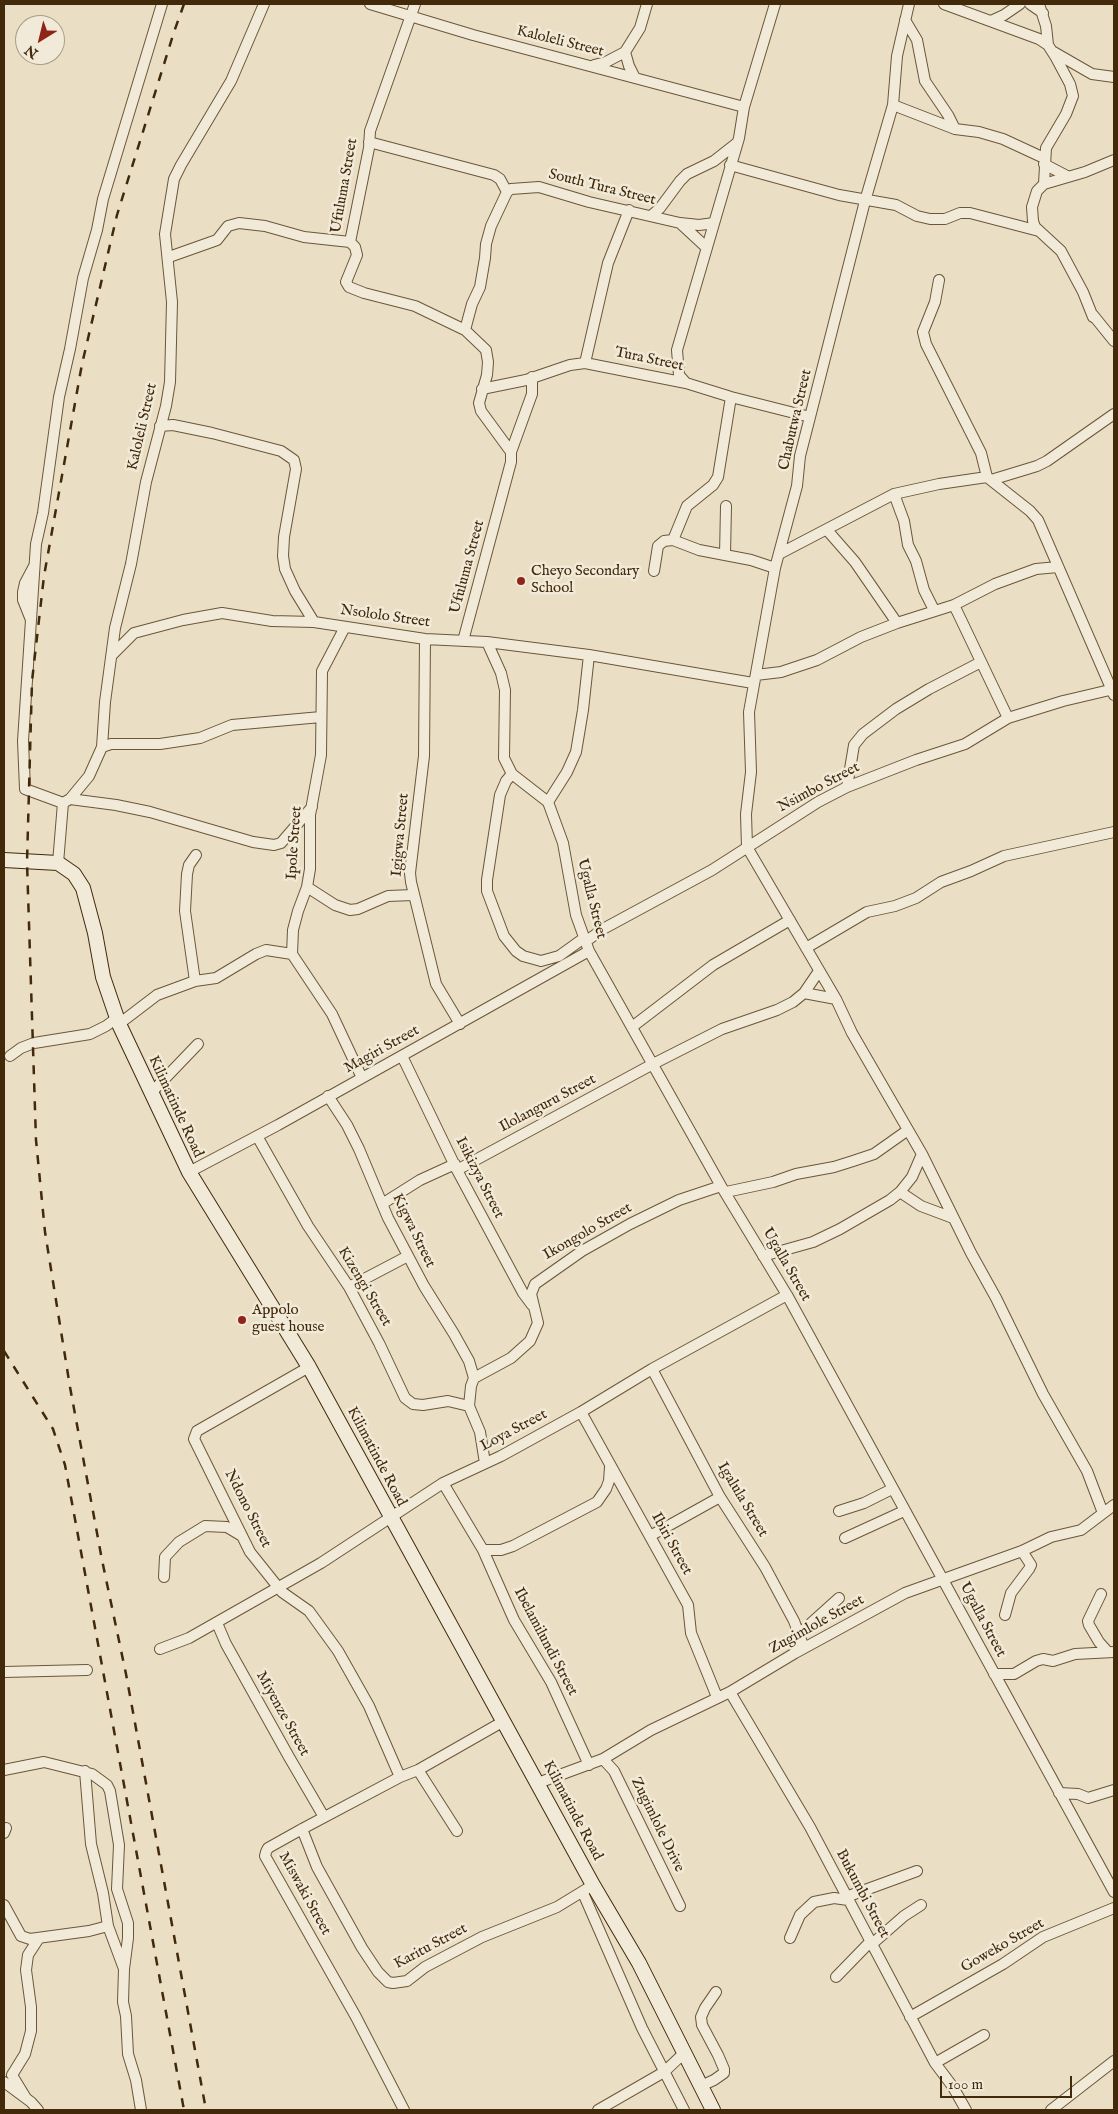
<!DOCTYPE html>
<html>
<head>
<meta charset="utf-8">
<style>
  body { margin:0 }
  #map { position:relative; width:1118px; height:2114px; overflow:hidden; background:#eadfc4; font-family:"IM FELL English",serif }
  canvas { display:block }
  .frame { position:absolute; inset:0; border:5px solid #41290a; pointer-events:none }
  .north { position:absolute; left:15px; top:15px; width:50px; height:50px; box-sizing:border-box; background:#f1ead9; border:1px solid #ab9d86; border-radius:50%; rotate:216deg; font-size:14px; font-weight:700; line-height:20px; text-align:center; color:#41290a }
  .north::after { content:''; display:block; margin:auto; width:18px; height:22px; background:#8f2418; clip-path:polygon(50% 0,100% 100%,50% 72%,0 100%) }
  .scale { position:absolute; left:940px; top:2076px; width:132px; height:22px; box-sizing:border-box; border:2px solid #41290a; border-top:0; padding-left:6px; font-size:15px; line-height:18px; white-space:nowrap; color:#41290a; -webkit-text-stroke:4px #f1ead9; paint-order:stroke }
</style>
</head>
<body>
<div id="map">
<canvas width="1118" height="2114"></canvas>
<div class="frame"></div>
<div class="north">N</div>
<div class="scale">100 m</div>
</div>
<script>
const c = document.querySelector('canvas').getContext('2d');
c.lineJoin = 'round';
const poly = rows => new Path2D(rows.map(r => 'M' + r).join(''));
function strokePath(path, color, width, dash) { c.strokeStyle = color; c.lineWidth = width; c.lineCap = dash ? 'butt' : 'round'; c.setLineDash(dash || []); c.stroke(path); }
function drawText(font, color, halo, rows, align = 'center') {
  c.font = font + ' "IM FELL English",serif'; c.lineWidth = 5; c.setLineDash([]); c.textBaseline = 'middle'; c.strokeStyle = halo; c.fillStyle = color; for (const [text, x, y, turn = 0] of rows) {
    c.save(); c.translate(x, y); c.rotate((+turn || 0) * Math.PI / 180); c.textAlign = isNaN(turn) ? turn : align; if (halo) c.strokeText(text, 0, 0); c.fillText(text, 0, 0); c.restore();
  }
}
const street = poly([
  [370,4,473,35,744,107],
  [415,4,370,131,369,148,350,242,355,247,357,255,346,282,349,287,364,293,415,306,465,330,486,350,488,362,487,375,479,403,481,411,511,452,511,462,463,641],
  [909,4,897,56,893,105,865,201,810,417,800,456,797,486,775,568,749,712,751,772,746,814,747,847,836,999,852,1033,922,1154,971,1253,996,1298,1043,1394,1087,1471,1103,1513],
  [944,4,1039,39,1048,45,1055,56,1070,84,1073,96,1066,114,1046,148,1044,184],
  [1030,4,1043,13],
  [1039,4,1046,26,1048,45],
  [905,20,917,40,925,81,948,115,955,129],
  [991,21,1004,15,1020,4],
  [1052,51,1092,74,1114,77],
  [594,65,606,62,625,52],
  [634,76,629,66,625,52,640,28,647,4],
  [893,105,955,129,979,132,1003,139,1044,158],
  [369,142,494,175,500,179,507,192],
  [1044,164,1067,176],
  [730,165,839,195,896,205,917,216,930,219,945,219,960,213,970,213,1039,231],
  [651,216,660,208,680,181,687,174,714,161,737,143],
  [680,223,699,225,714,223],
  [169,257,217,240,228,226,239,223,265,226,304,237,350,242],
  [939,280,935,302,923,332,926,344,981,453,987,477],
  [1093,315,1114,341],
  [1093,317,1083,292,1061,251,1035,227,1033,221,1032,207,1037,191,1044,184,1085,172,1114,160],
  [465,330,472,304,480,287,485,258,486,244,491,226,507,192,511,189,539,187,589,202,680,223,707,248],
  [585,363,608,263,629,210],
  [686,383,679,375,677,350,739,138,744,107,775,4],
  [482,389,526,380,570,365,585,363,686,383,731,397,810,417],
  [160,426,173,425,212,433,281,451,294,460,296,469,284,537,283,556,285,569,295,591,314,622],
  [511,452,532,394,532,377],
  [991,480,1037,466,1047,461,1114,414],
  [894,494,904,521,908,545,916,561,924,590,934,610],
  [827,530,855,562,897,623],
  [673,540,687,506,713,485,718,477,731,397],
  [779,554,894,494,939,484,987,477,1030,511,1038,520,1114,695],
  [725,555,726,506],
  [654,571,658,546,664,541,673,540,699,550,751,560,775,568],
  [954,605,1008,718],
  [31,620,23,600,23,592,25,583,34,566],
  [345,627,322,671,321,755,310,815,310,869,307,887,298,911,293,930,292,954,332,1014,362,1078],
  [425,639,424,756,410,873,411,882,436,984,460,1024],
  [487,642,501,673,505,690,504,758,512,774,548,802,563,843,576,915,589,951,721,1186,787,1295,1114,1892],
  [112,655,134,633,183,620,222,613,272,621,314,622,425,639,487,642,589,655,753,683],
  [756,675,781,672,817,660,861,637,897,623,954,605,995,584,1036,569,1058,567],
  [102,747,111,744,160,744,200,738,232,725,321,717],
  [512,774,506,781,500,795,487,880,487,891,504,936,516,951,523,956,541,961,559,956,584,938],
  [847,787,854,745,863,734,896,709,929,689,981,662],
  [70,799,116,805,150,812,253,842,274,845,281,843,312,807],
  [548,802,567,772,576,752,583,710,589,655],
  [63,803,25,789,23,741,36,544,43,513,59,397,70,349,83,278,97,230,103,199,162,4],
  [58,863,63,803,70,799,89,776,102,747,105,702,115,628,131,564,146,482,166,406,170,382,172,302,165,234,174,179,181,165,231,81,264,4],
  [307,887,335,905,350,910,358,909,388,896,413,895],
  [585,942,603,929,712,870,818,802,847,787,916,760,965,744,1008,718,1063,701,1114,689],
  [806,948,867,912,895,906,916,898,941,882,971,871,1004,856,1114,832],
  [195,981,185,911,187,874,189,865,196,855],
  [804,993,836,999],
  [119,1024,157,995,195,981,216,978,256,954,266,950,292,954],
  [632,1027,713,965,790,920],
  [10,1056,21,1048,34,1043,90,1034,106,1026,117,1018],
  [402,1056,457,1170,523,1293,532,1305],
  [151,1093,198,1044],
  [328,1096,347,1125,359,1149,388,1218,424,1286,454,1334,469,1361,474,1378],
  [257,1136,308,1226,349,1287,379,1343,405,1398,413,1404,423,1405,448,1401,469,1406],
  [457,1170,653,1064,722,1029,777,1010,793,1002,804,993,819,971],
  [189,1172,278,1125,589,951],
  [726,1192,773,1182,796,1174,834,1167,853,1161,874,1154,908,1130],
  [900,1192,921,1206,953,1218],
  [382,1204,420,1180,455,1164],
  [763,1256,813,1242,840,1229,890,1200,900,1192,912,1177,922,1154],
  [349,1287,408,1256],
  [309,1367,197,1431,194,1439,250,1552,282,1592,309,1611,338,1651,369,1706,400,1777],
  [652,1369,720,1497,765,1567,794,1621,804,1648],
  [581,1412,688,1605,691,1633,717,1697],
  [485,1463,480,1432,469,1406,471,1386,474,1378,511,1358,530,1341,538,1323,531,1294,535,1284,582,1251,630,1224,679,1200,721,1186],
  [443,1483,483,1550,514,1620,551,1682,589,1765],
  [839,1511,864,1503,892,1489],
  [650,1536,720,1497],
  [845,1538,904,1511],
  [483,1550,501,1550,513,1546,597,1502,606,1489,609,1481,610,1467],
  [164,1577,165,1557,179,1542,205,1526,227,1527,242,1536],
  [1101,1594,1088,1621,1089,1625,1099,1642,1107,1651],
  [1005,1615,1011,1593,1029,1569,1031,1565,1022,1551],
  [217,1623,226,1644,289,1757,324,1817],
  [799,1634,839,1598],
  [160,1649,189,1638,321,1563,443,1483,501,1456,581,1412,652,1369,787,1295],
  [4,1672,87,1670],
  [994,1674,1014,1674,1036,1661,1043,1659,1053,1661,1075,1654,1114,1652],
  [730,1692,810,1827,935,2063,953,2087,966,2110],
  [603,1759,614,1771,680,1906],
  [4,1770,44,1762,92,1774,107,1785,110,1791,119,1845,117,1889,128,1923,128,1938,124,1969],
  [418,1770,457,1831],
  [85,1771,91,1844,103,1893,108,1926,124,1969,123,2002,126,2016,128,2054,136,2080,141,2110],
  [538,1783,603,1759,651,1730,730,1692,795,1653,905,1593,1022,1551,1051,1537,1081,1530,1114,1505],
  [1059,1793,1078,1794,1088,1798,1114,1790],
  [302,1829,317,1867,362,1948,378,1972,388,1982,393,1983,407,1981,425,1967,482,1937,557,1907,593,1885],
  [4,1833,6,1828],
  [583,1893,642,2028,684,2110],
  [846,1897,917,1871],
  [4,1905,21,1936,30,1939,89,1931,108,1926],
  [790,1938,800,1915,814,1902,834,1898,848,1900],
  [872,1944,904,1916,921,1905],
  [836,1977,871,1941],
  [910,2017,1003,1964,1043,1937,1114,1908],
  [935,2063,984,2035],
  [4,2082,31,2102,38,2110],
  [701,2086,714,2080,724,2073,724,2069,718,2055,702,2025,701,2017,705,2008,716,1992],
  [26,2098,12,2075,25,2054,31,2031,31,2007,26,1970,28,1955,39,1938],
  [404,2110,356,2017,265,1856,266,1852,268,1848,302,1829,400,1777,418,1770,504,1721],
  [598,2110,664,2072,684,2053],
  [1051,2110,1114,2061]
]);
const secondary = poly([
  [4,860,58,863,74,874,83,888,95,933,103,977,119,1024,189,1172,309,1367,593,1885,639,1963,713,2110]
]);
strokePath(street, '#6b5638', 12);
strokePath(secondary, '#41290a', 16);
strokePath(street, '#f1ead9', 10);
strokePath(secondary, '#f1ead9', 14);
strokePath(poly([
  [184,4,174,32,117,215,82,364,44,576,32,681,27,862,36,1140,45,1232,70,1387,102,1560,126,1674,206,2110],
  [4,1351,53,1429,65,1465,184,2110]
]), '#41290a', 2.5, [9, 9]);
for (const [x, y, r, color] of [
  [521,581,5,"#8f2418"],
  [242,1320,5,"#8f2418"]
]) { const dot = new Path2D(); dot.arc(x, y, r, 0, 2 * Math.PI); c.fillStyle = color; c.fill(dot); strokePath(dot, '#f1ead9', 2); }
drawText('15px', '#41290a', '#f1ead9', [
  ["Kaloleli Street",560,42,14],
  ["Ufuluma Street",345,186,-80],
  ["South Tura Street",602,188,14],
  ["Tura Street",649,360,12],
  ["Chabutwa Street",796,420,-77],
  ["Kaloleli Street",143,427,-77],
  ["Ufuluma Street",468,567,-75],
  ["Nsololo Street",385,617,8],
  ["Nsimbo Street",819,788,-28],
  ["Igigwa Street",401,835,-85],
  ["Ipole Street",295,843,-86],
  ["Ugalla Street",591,899,76],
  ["Magiri Street",382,1050,-29],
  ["Ilolanguru Street",548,1104,-28],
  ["Kilimatinde Road",175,1107,65],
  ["Isikizya Street",479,1178,63],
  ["Kigwa Street",413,1231,64],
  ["Ikongolo Street",588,1232,-30],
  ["Ugalla Street",786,1265,60],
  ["Kizengi Street",364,1287,59],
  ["Loya Street",514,1431,-28],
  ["Kilimatinde Road",376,1457,62],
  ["Igalula Street",742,1500,59],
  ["Ndono Street",247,1509,63],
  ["Ibiri Street",671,1544,61],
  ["Ugalla Street",982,1620,62],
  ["Zugimlole Street",817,1625,-29],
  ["Ibelamilundi Street",545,1642,62],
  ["Miyenze Street",282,1714,61],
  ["Kilimatinde Road",572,1811,62],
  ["Zugimlole Drive",657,1825,64],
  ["Miswaki Street",304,1894,61],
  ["Bukumbi Street",862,1894,62],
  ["Goweko Street",1003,1946,-30],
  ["Karitu Street",431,1947,-28]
]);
drawText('15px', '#41290a', '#f1ead9', [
  ["Cheyo Secondary",531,572],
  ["School",531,589],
  ["Appolo",252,1311],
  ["guest house",252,1328]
], 'left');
</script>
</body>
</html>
